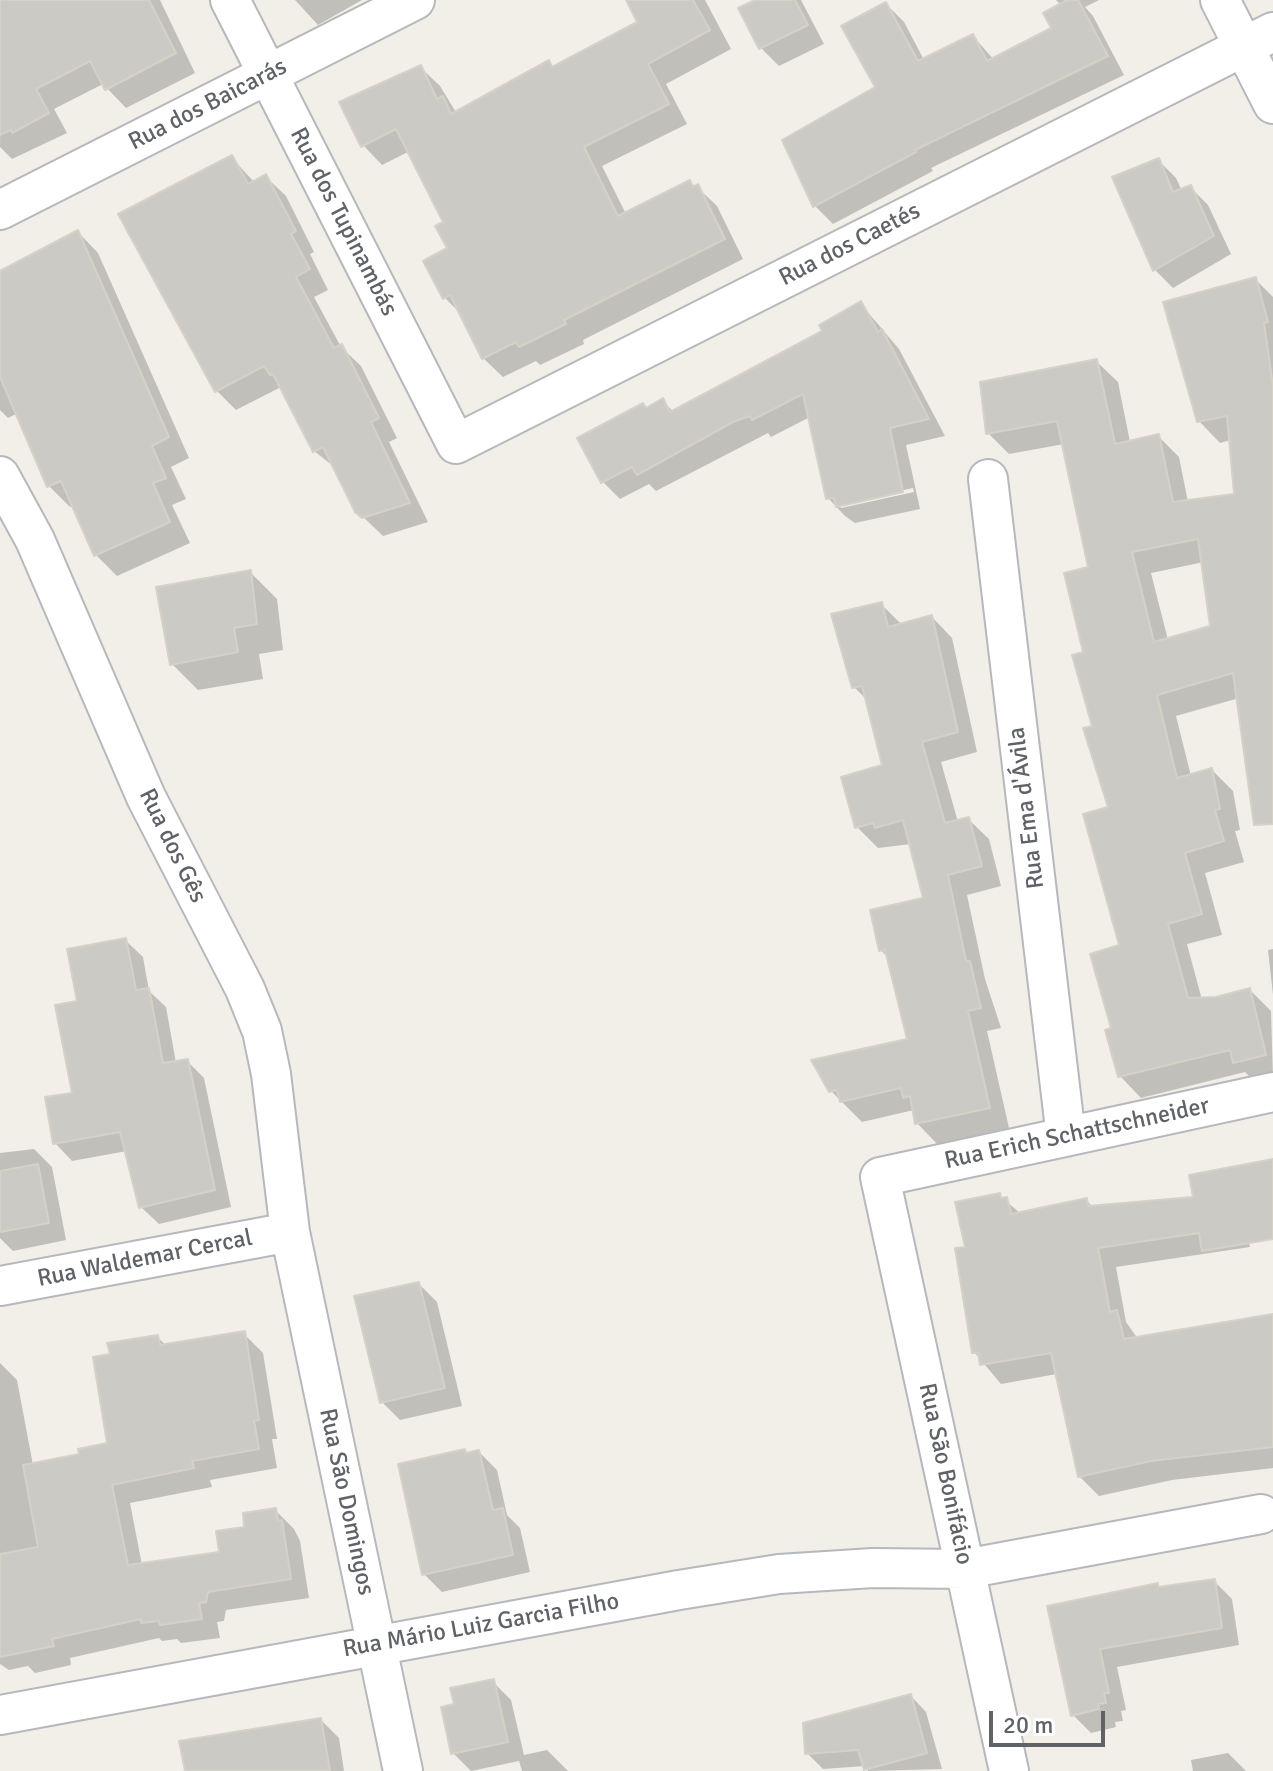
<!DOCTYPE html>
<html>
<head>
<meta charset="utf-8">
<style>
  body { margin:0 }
  #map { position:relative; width:1273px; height:1771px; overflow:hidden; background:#f1efe8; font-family:Signika,sans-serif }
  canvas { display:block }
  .scale { position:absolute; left:989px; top:1711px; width:116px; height:36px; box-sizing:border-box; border:4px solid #5f6368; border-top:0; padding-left:10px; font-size:24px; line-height:28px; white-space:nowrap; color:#5f6368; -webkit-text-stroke:6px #fff; paint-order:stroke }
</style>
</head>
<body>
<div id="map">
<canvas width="1273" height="1771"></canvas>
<div class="scale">20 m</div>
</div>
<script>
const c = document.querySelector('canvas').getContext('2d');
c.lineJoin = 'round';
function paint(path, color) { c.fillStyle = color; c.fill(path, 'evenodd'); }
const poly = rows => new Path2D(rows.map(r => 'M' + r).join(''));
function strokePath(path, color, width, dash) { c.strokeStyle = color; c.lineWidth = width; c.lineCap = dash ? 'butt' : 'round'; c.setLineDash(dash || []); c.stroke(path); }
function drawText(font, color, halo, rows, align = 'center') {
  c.font = font + ' Signika,sans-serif'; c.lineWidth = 7; c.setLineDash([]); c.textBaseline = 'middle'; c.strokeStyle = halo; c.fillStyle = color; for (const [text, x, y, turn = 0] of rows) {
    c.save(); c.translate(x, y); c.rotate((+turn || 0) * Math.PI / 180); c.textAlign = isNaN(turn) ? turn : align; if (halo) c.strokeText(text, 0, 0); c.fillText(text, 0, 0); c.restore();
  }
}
paint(poly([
  [2,0,160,0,195,73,126,108,103,84,54,109,67,133,12,159,0,147],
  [295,0,362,0,318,25],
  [628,0,705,0,731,49,666,84,687,124,602,166,626,214,689,182,697,187,717,206,743,259,583,340,584,344,540,365,536,361,503,377,483,358,463,316,445,298,450,249,446,223,410,151,382,165,363,145,420,67,440,86,457,114,548,62,554,68,640,22],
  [759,0,801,0,824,44,779,66,761,48,741,9],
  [1056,0,1099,0,1085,7,1093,16,1124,75,931,168,933,171,833,224,815,206,784,140,878,88,886,4,904,22,924,60,973,36,994,60,1053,29,1061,5],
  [232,158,255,183,266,177,286,196,314,252,310,254,328,290,314,297,341,347,361,366,397,438,389,442,428,522,383,536,357,511,337,469,314,451,281,387,236,410,217,391],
  [1158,160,1176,178,1182,191,1190,187,1208,205,1231,254,1173,288,1155,270,1115,178],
  [78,232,98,253,189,458,171,467,186,499,172,505,190,543,117,576,96,555,74,505,70,507,49,486,18,413,8,418,0,410,0,270],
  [1255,279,1273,297,1273,801,1239,698,1176,716,1191,776,1212,770,1233,791,1240,830,1235,831,1244,862,1205,873,1222,935,1187,944,1202,1000,1250,990,1271,1011,1273,1079,1256,1083,1245,1072,1141,1098,1120,1076,1113,1030,1121,947,1110,809,1094,727,1086,654,1090,569,1064,444,1009,454,988,433,1096,361,1118,382,1130,442,1158,436,1179,457,1188,502,1236,496,1231,440,1220,443,1199,421],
  [1204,562,1213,627,1168,640,1151,573],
  [860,303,899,349,945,436,906,445,920,509,855,523,845,516,828,498,810,417,771,437,768,433,656,491,649,484,620,499,603,482,647,409,663,401,674,412,825,332],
  [913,488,914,492,841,508,838,504],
  [250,572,277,599,283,650,259,654,263,679,198,690,172,664],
  [881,604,902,625,932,617,952,638,977,752,941,762,958,822,968,819,989,839,1001,886,967,895,985,979,1001,1028,987,1031,1009,1128,937,1144,917,1123,914,1110,862,1122,831,1091,909,1041,889,959,881,950,925,899,911,844,878,848,857,827,884,767,868,701,854,687],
  [125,940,143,957,149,991,166,1007,176,1063,187,1061,204,1078,231,1207,159,1224,141,1207,127,1151,72,1161,55,1143,75,1095,79,1003],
  [1273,949,1273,995,1268,950],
  [34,1149,52,1167,66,1240,13,1251,0,1238,0,1153],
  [1273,1161,1273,1211,1244,1216,1250,1247,1116,1267,1126,1322,1138,1339,1273,1316,1273,1468,1172,1480,1099,1496,1079,1476,1057,1374,1001,1384,974,1352,968,1248,999,1195,1021,1214,1086,1200,1094,1208,1195,1199],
  [419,1284,437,1302,462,1406,400,1420,382,1402],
  [244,1334,263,1353,277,1439,272,1439,277,1468,210,1480,212,1487,130,1503,142,1565,221,1554,247,1528,275,1510,294,1529,300,1541,309,1598,226,1610,224,1621,217,1622,220,1638,181,1643,177,1639,162,1641,159,1638,70,1658,71,1665,35,1673,28,1666,9,1670,0,1664,0,1363,17,1380,33,1465,81,1456,110,1445,112,1356,157,1337,167,1346],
  [464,1451,468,1455,479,1452,497,1470,507,1515,520,1528,530,1572,442,1592,424,1574],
  [1214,1581,1232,1599,1239,1645,1117,1667,1126,1710,1121,1711,1123,1721,1115,1722,1116,1727,1091,1733,1073,1715,1050,1608,1157,1586,1161,1589],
  [493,1682,511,1700,524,1755,547,1750,568,1771,522,1771,519,1761,471,1771,453,1753,456,1706],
  [911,1696,926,1712,942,1769,868,1771,865,1766,823,1769,807,1753],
  [321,1720,339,1738,344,1771,187,1771],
  [1228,1753,1246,1771,1193,1771,1191,1760]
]), '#0003');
const building = poly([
  [0,0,149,0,176,53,105,90,90,61,36,89,49,113,12,133,11,130,0,135,0,0],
  [626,0,693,0,710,30,648,64,669,104,584,147,618,216,690,180,693,187,698,184,725,239,564,320,566,324,519,347,516,342,482,359,450,295,443,299,423,261,447,248,435,226,443,222,396,129,361,147,339,102,421,65,437,99,443,96,451,114,549,60,552,67,637,22,626,0],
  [755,0,795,0,808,25,759,49,738,8,755,0],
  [1067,0,1078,0,1108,56,915,150,916,152,813,207,782,140,875,87,841,26,886,2,918,61,973,34,987,61,1051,28,1043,13,1067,0],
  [232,155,248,184,266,174,296,231,291,234,310,269,296,277,334,348,342,344,379,418,371,422,410,503,362,518,355,512,323,447,313,452,273,374,270,375,264,366,215,392,118,214,232,155],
  [1159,158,1173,192,1191,185,1214,236,1153,271,1112,177,1159,158],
  [78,230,169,437,152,446,166,478,153,483,170,522,94,556,61,481,47,487,0,377,0,271,78,230],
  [1256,277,1268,322,1264,323,1273,386,1273,824,1254,825,1233,673,1157,695,1177,778,1212,768,1220,809,1215,810,1224,841,1185,853,1202,914,1168,924,1188,998,1216,997,1250,988,1266,1055,1233,1063,1230,1050,1118,1077,1105,1030,1111,1028,1090,954,1119,945,1083,814,1108,807,1083,728,1092,726,1072,655,1083,652,1064,573,1088,567,1057,421,986,434,980,382,1097,359,1115,444,1159,434,1173,502,1234,494,1227,416,1197,422,1163,302,1256,277],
  [1198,539,1210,626,1154,642,1132,552,1198,539],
  [861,301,878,332,882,329,929,419,890,428,903,492,836,507,834,498,826,499,803,394,752,420,750,416,735,421,637,475,632,467,601,483,577,438,643,403,646,408,663,398,670,412,822,331,819,325,861,301],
  [251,570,257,624,234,628,238,652,170,665,156,587,251,570],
  [882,602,888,627,932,615,958,732,922,742,945,823,969,817,982,866,948,875,966,961,970,961,981,1008,968,1011,990,1108,915,1124,910,1096,903,1098,901,1088,840,1102,837,1090,829,1092,811,1060,907,1039,885,950,879,951,870,910,923,898,903,820,875,828,873,823,855,828,841,777,882,765,862,686,852,688,831,614,882,602],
  [126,938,136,990,149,988,163,1063,188,1059,215,1190,139,1208,120,1132,53,1144,45,1097,72,1093,55,1005,77,1001,67,949,126,938],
  [1273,1159,1273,1239,1202,1251,1199,1233,1098,1248,1110,1312,1117,1310,1124,1339,1273,1314,1273,1447,1151,1461,1078,1477,1051,1353,980,1365,978,1353,972,1353,955,1248,965,1247,955,1202,1000,1193,1001,1198,1007,1197,1011,1214,1087,1198,1088,1206,1193,1197,1189,1175,1273,1159],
  [38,1164,49,1223,0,1232,0,1171,38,1164],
  [419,1282,445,1388,380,1403,354,1296,419,1282],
  [245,1331,259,1420,254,1421,259,1449,192,1461,194,1468,112,1485,128,1565,219,1552,216,1531,244,1527,243,1513,276,1508,278,1521,282,1520,291,1579,208,1592,206,1602,199,1603,202,1619,160,1625,159,1621,141,1623,141,1619,52,1639,54,1646,0,1657,0,1554,38,1547,23,1465,79,1454,78,1449,107,1443,93,1357,110,1354,107,1343,158,1335,160,1345,245,1331],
  [465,1449,466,1453,479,1450,493,1510,503,1508,513,1555,422,1575,398,1464,465,1449],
  [1215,1579,1222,1628,1100,1649,1109,1693,1104,1693,1106,1703,1098,1704,1099,1709,1071,1716,1047,1606,1158,1583,1158,1587,1215,1579],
  [494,1679,508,1742,451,1754,441,1707,454,1704,450,1688,494,1679],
  [911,1694,927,1753,864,1770,858,1750,805,1754,803,1723,911,1694],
  [321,1718,330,1771,185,1771,179,1741,321,1718]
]);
paint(building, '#cccac5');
strokePath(building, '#d6d1c6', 2);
const street = poly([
  [230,0,456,444,1273,32],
  [1220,0,1273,104],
  [0,210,415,0],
  [0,476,35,540,146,797,245,989,262,1031,271,1074,290,1232,403,1771],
  [988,479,1066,1137],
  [0,1286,290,1232],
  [0,1715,679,1590,779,1574,873,1568,965,1569,1261,1514],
  [1009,1771,880,1177,1273,1092]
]);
strokePath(street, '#b5b8bc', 42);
strokePath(street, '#fff', 38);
drawText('24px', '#5f6368', '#fff', [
  ["Rua dos Baicarás",208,105,-27],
  ["Rua dos Tupinambás",343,222,63],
  ["Rua dos Caetés",850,245,-27],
  ["Rua Ema d'Ávila",1027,808,-97],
  ["Rua dos Gês",172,846,64],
  ["Rua Erich Schattschneider",1077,1134,-12],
  ["Rua Waldemar Cercal",145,1259,-11],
  ["Rua São Bonifácio",945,1474,78],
  ["Rua São Domingos",346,1502,78],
  ["Rua Mário Luiz Garcia Filho",481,1626,-10]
]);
</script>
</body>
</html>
